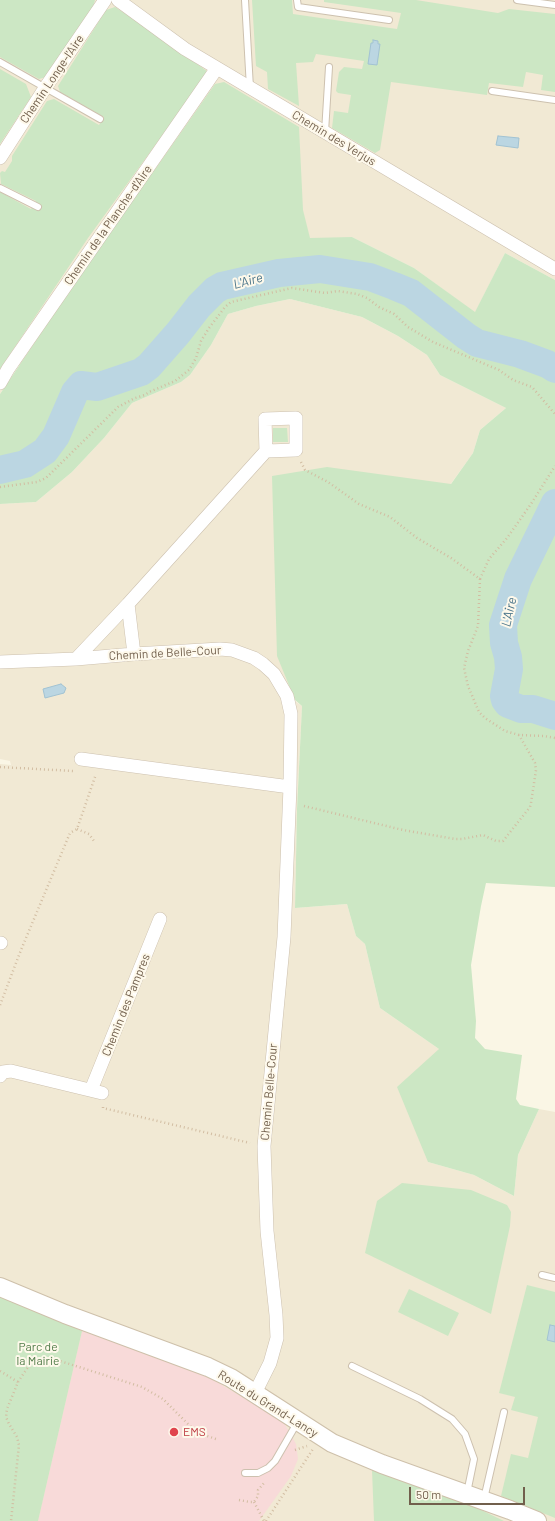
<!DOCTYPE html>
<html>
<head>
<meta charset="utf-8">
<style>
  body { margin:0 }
  #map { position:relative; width:555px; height:1521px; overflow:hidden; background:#faf6e5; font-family:Barlow,sans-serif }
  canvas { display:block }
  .scale { position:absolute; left:409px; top:1487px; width:116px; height:18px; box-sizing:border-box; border:2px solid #715f4c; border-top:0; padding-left:5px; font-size:12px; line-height:14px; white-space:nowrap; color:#715f4c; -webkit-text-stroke:3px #fef9eb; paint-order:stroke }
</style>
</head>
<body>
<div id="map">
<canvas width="555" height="1521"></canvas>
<div class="scale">50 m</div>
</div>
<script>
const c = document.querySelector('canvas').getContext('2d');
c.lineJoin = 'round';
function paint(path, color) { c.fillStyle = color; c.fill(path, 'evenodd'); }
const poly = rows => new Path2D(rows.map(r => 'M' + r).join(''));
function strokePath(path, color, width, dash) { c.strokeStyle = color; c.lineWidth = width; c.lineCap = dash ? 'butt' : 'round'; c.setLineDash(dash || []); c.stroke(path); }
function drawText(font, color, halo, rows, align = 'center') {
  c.font = font + ' Barlow,sans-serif'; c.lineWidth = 4; c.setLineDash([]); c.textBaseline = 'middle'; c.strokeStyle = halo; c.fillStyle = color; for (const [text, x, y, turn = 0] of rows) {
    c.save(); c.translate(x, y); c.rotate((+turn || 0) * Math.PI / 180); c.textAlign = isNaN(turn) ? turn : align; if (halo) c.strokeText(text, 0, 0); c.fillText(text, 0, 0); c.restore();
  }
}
paint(poly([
  [0,0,555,0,555,280,505,253,475,313,414,268,352,237,18,366,0,394],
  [290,299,362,317,398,336,427,355,440,375,506,408,480,430,473,453,295,701,302,706,297,809,295,908,347,904,356,936,365,944,380,1008,439,1049,428,1162,474,1175,514,1196,518,1155,539,1109,555,1112,555,1521,0,1521,0,764,11,765,10,761,0,759,0,504,36,502,72,472,104,438,132,403,181,382,190,375,211,345,228,314,256,306]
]), '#f1e9d4');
paint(poly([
  [82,1331,198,1371,283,1421,296,1444,298,1459,291,1476,259,1521,38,1521]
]), '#f8dad9');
paint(poly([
  [0,0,95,0,93,8,46,77,39,79,0,57],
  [252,0,292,0,293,14,397,29,401,13,324,2,324,0,416,0,498,13,509,9,555,14,555,92,541,90,543,75,526,72,523,87,489,83,487,95,391,82,380,150,375,153,332,128,334,111,348,113,351,95,338,93,336,91,339,72,344,67,362,69,364,61,316,54,313,62,296,63,299,106,268,89,267,72,256,66],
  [115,7,158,35,208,72,88,238,0,369,0,192,31,209,36,201,1,184,0,173,2,171,5,172,12,161,12,156,47,101,54,99,99,125,104,117,60,92,58,86,106,10],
  [0,69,26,84,31,97,0,144],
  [224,82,299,127,303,210,310,238,352,237,414,268,475,312,505,253,555,280,555,887,486,883,481,906,471,965,476,1021,475,1038,485,1049,522,1055,516,1099,520,1105,539,1109,518,1155,514,1196,474,1175,428,1162,397,1087,439,1049,380,1008,365,944,356,936,347,904,295,908,297,809,302,706,295,700,277,656,272,476,327,467,451,484,473,453,480,430,506,408,440,375,427,355,398,336,362,317,290,299,256,306,228,314,211,345,190,375,181,382,132,403,104,438,72,472,36,502,0,504,0,394,122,213,156,168,215,84],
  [273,428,287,428,288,442,273,442],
  [402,1183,471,1190,507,1205,511,1212,510,1226,491,1314,365,1253,377,1201],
  [527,1285,555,1292,555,1518,501,1496,511,1454,528,1458,538,1417,511,1410,515,1397,499,1393],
  [409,1289,459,1313,448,1336,398,1312],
  [0,1295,82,1331,38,1521,0,1521],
  [372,1470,420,1486,475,1507,504,1521,374,1521]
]), '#cce7c4');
const water = poly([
  [373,40,378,41,378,44,380,44,377,65,368,64,371,43,373,43,373,40],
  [498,136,519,138,518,148,496,145,498,136],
  [61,684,66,688,64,693,45,698,43,689,61,684],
  [550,1325,555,1326,555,1342,547,1340,550,1325]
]);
paint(water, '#bbd6e2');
strokePath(water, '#a2c3d3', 1);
strokePath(poly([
  [0,470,25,464,45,451,56,436,75,392,81,385,97,387,141,372,149,366,178,333,199,306,215,290,222,286,279,273,320,269,370,277,394,286,411,293,466,336,477,343,520,354,547,364,555,369],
  [555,503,518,579,503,625,504,643,508,657,509,669,504,696,505,700,508,704,521,709,533,709,555,716]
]), '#bbd6e2', 28);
const lane = poly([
  [245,0,250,88],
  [297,0,298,7,389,20],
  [517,0,555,5],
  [0,62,100,119],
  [492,91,555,100],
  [325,132,329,67],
  [0,188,38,207],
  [542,1275,555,1278],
  [352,1366,420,1399,452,1419,465,1434,474,1459,467,1493],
  [245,1473,258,1473,268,1468,275,1461,297,1423],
  [484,1499,504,1412]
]);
const street = poly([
  [118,0,185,49,555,269],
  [0,158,45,88,105,0],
  [0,383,8,369,217,68],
  [128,604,134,654],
  [76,659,128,604,266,451,296,450,296,418,265,419,266,451],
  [0,662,76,659,134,654,220,649,232,650,254,658,263,664,274,674,287,696,291,714,290,787,284,937,264,1146,267,1231,276,1315,277,1338,270,1363,255,1393],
  [81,759,290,787],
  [0,943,1,943],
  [0,1076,3,1072,11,1071,102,1093],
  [91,1090,160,919]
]);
const secondary = poly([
  [0,1287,65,1314,208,1367,231,1378,332,1443,382,1464,510,1510,537,1521]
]);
strokePath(lane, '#cdc1af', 8);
strokePath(street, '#cdc1af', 14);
strokePath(secondary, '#cec0aa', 20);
strokePath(poly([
  [301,462,305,470,328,482,359,504,390,517,417,538,451,558,480,579,478,626,468,651,464,668,468,686,479,712,485,718,505,731,519,735,544,736,555,738],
  [0,487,37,482,46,478,118,407,135,398,145,395,149,392,175,381,180,377,189,370,196,358,201,341,209,328,225,307,231,302,292,288,325,293,338,291,357,294,367,298,379,307,394,314,408,327,433,342,499,370,513,380,532,387,555,414],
  [480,579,489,559,507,538,531,504,555,466],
  [0,767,73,771],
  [304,806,403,830,455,839,462,839,483,835,496,841,503,841,530,807,531,803,536,770,535,763,519,735],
  [77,829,89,834,94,841],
  [0,1005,21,950,70,833,77,829,96,774],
  [103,1107,103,1108,250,1143],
  [0,1371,18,1382,7,1409,6,1417,9,1424,17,1437,19,1445,11,1521],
  [18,1382,28,1367,41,1361,60,1361,142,1387,163,1399,193,1429,204,1435,216,1439],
  [295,1450,307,1446],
  [239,1500,250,1502,254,1502,258,1496,258,1490,264,1483],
  [254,1502,264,1521],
  [266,1521,313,1449]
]), '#d2bda2', 2.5, [1, 3]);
strokePath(lane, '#fff', 6);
strokePath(street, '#fff', 13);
strokePath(secondary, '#fff', 18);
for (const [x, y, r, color] of [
  [174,1432,5,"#e0444e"]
]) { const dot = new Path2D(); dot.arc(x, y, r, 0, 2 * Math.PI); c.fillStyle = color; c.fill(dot); strokePath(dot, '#fef9eb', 1.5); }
drawText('12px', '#715f4c', '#fef9eb', [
  ["Chemin Longe-l'Aire",52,79,-56],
  ["Chemin des Verjus",334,138,31],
  ["Chemin de la Planche-d'Aire",108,225,-55],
  ["Chemin de Belle-Cour",165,653,-3],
  ["Chemin des Pampres",126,1005,-68],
  ["Chemin Belle-Cour",269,1092,-85],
  ["Route du Grand-Lancy",268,1404,32]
]);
drawText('12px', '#4f7b48', '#fef9eb', [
  ["Parc de",38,1347],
  ["la Mairie",38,1361]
]);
drawText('12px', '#be3a42', '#fef9eb', [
  ["EMS",183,1432]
], 'left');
drawText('italic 13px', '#4b758a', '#fef9eb', [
  ["L'Aire",248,281,-15],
  ["L'Aire",509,612,-77]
]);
</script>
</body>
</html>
